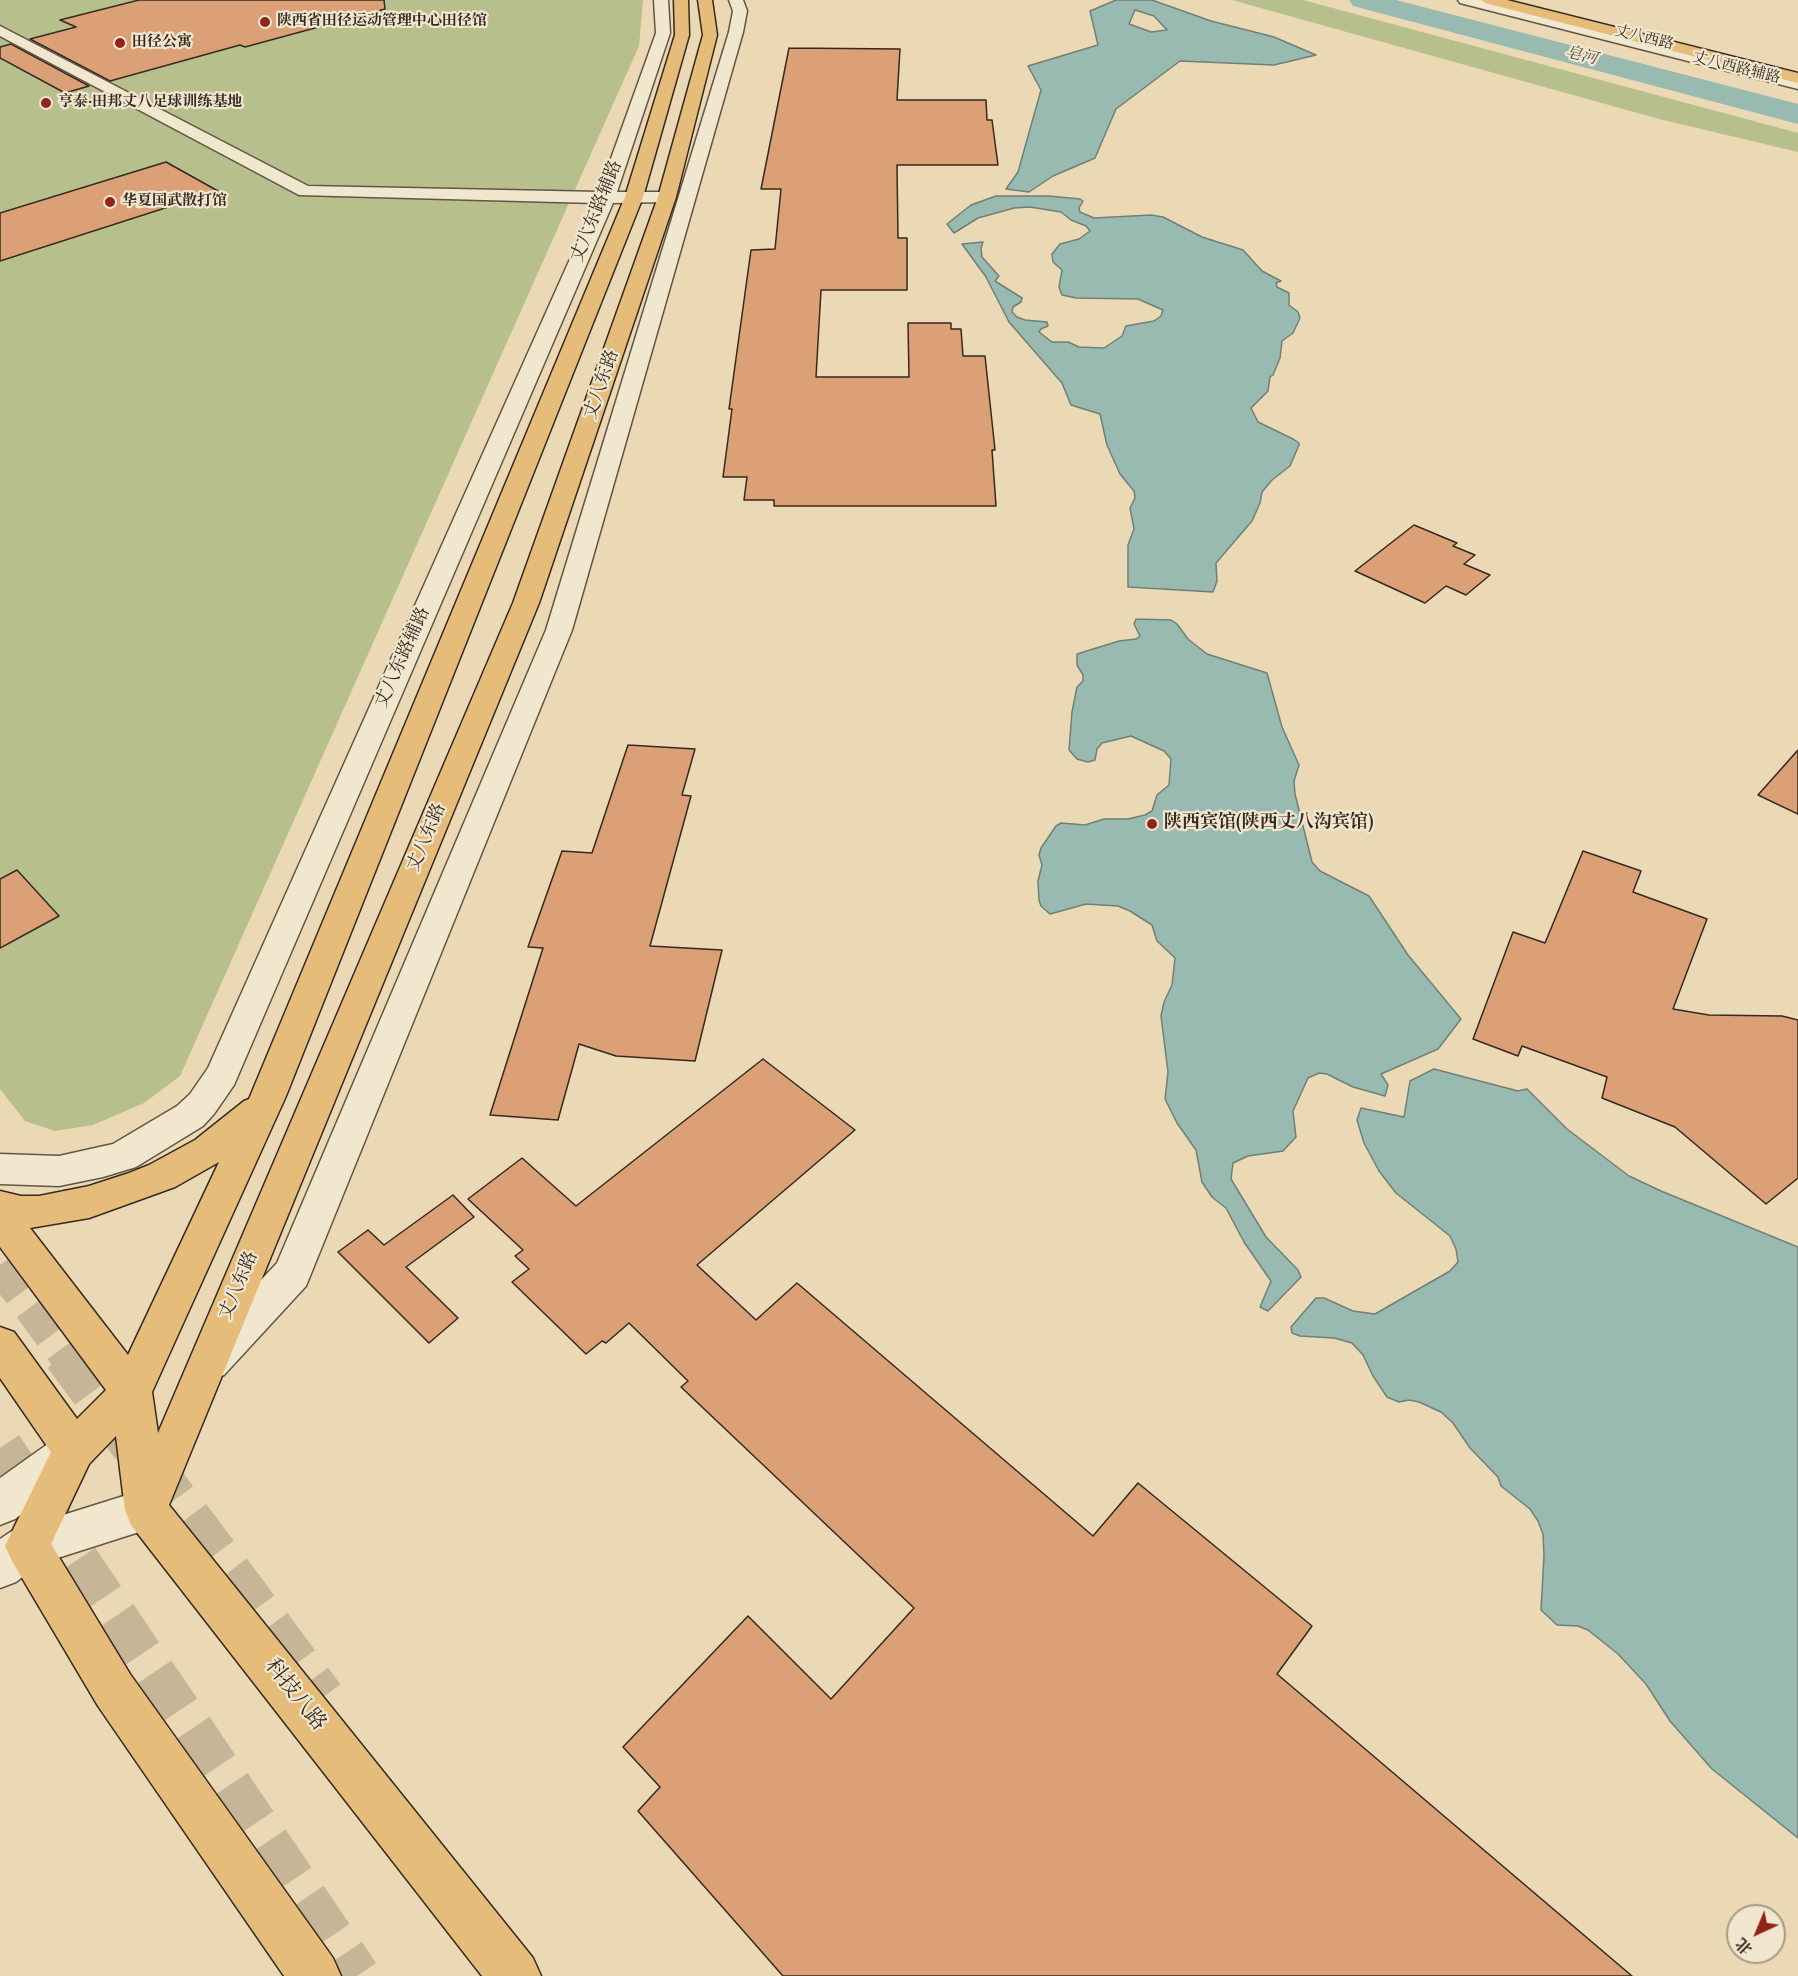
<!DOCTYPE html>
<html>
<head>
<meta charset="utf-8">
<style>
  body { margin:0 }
  #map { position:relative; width:1798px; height:1976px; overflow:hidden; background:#ead9b4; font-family:Vollkorn,"Noto Serif SC",serif }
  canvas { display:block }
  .north { position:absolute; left:1726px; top:1904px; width:60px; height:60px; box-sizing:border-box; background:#f1e6ce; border:2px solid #a69a89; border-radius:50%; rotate:224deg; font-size:16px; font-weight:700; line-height:24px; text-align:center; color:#352921 }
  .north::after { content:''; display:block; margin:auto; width:21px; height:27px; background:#8f2418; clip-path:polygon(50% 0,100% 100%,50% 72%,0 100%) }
</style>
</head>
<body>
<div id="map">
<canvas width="1798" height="1976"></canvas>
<div class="north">北</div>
</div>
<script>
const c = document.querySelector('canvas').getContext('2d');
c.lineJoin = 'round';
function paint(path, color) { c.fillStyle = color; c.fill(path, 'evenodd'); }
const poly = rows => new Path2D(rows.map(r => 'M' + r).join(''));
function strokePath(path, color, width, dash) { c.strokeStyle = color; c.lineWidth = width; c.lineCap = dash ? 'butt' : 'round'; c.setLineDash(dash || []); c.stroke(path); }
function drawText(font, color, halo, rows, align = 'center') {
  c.font = font + ' Vollkorn,"Noto Serif SC",serif'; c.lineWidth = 4.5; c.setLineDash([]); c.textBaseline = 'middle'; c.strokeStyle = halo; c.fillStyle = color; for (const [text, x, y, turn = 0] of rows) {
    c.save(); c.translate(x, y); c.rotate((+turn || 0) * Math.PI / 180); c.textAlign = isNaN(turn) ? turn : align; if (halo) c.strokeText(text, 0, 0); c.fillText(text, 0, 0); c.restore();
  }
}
paint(poly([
  [0,0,643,0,639,46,180,1076,144,1103,93,1125,55,1131,25,1121,0,1089],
  [1232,0,1303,0,1798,133,1798,152,1659,119]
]), '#b7bf8d');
const water = poly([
  [1116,0,1152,0,1211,21,1274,37,1316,55,1274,65,1180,61,1116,109,1095,158,1053,176,1029,192,1006,189,1018,172,1041,90,1028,66,1098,45,1090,11,1116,0],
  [1135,10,1154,16,1167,30,1151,32,1129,24,1135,10],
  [996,196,1049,196,1080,199,1083,201,1079,208,1080,212,1094,218,1151,215,1163,217,1202,237,1243,250,1262,271,1281,281,1276,283,1277,287,1289,293,1289,305,1298,312,1300,318,1293,333,1282,341,1280,358,1273,375,1270,377,1268,391,1251,408,1258,422,1293,439,1299,443,1299,445,1290,466,1272,480,1262,492,1260,503,1252,521,1216,563,1217,581,1213,592,1128,587,1128,545,1134,529,1130,508,1135,498,1134,491,1120,474,1107,445,1100,414,1071,405,1062,383,1009,322,986,277,962,244,983,242,981,248,982,257,999,276,995,281,1022,298,1021,302,1013,307,1012,312,1017,317,1025,320,1047,322,1048,326,1041,329,1039,332,1052,342,1068,342,1079,347,1104,348,1122,336,1126,326,1154,321,1161,316,1163,310,1138,299,1076,298,1062,295,1059,287,1062,270,1053,262,1052,254,1060,244,1079,239,1090,231,1086,226,1071,220,1061,212,1030,207,1014,208,978,218,954,233,947,224,971,205,996,196],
  [1136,619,1171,620,1177,624,1188,639,1207,654,1267,673,1282,727,1299,765,1294,781,1295,794,1312,862,1320,871,1369,896,1408,955,1461,1019,1438,1049,1381,1074,1388,1085,1385,1096,1353,1087,1327,1074,1319,1073,1308,1078,1293,1111,1296,1137,1283,1151,1248,1156,1233,1163,1231,1179,1266,1237,1298,1270,1301,1277,1268,1311,1260,1307,1271,1281,1244,1242,1226,1208,1212,1197,1202,1182,1196,1150,1177,1123,1165,1099,1168,1072,1161,1016,1164,1002,1172,985,1175,958,1157,941,1152,925,1130,911,1118,906,1086,904,1050,914,1041,906,1039,900,1038,881,1042,865,1039,855,1041,848,1056,826,1061,823,1085,825,1104,819,1128,819,1145,815,1152,811,1157,795,1169,785,1171,759,1164,751,1131,736,1102,743,1097,749,1095,760,1088,762,1077,759,1069,750,1072,712,1077,687,1083,681,1083,675,1077,665,1077,654,1119,641,1136,639,1140,636,1134,624,1136,619],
  [1434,1069,1518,1091,1527,1089,1567,1129,1629,1176,1661,1191,1798,1247,1798,1838,1712,1769,1670,1721,1646,1684,1618,1654,1588,1630,1578,1626,1557,1625,1541,1610,1544,1555,1543,1534,1538,1521,1530,1509,1501,1486,1498,1477,1470,1448,1453,1423,1441,1412,1419,1402,1409,1400,1399,1402,1387,1397,1373,1376,1363,1355,1352,1343,1334,1338,1300,1336,1292,1333,1291,1327,1316,1298,1324,1298,1353,1311,1375,1314,1450,1271,1458,1262,1456,1249,1450,1236,1396,1193,1379,1171,1364,1143,1357,1120,1361,1108,1404,1117,1410,1081,1434,1069]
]);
paint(water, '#98bab0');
strokePath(water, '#708077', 1.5);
paint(poly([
  [1349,0,1396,0,1798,104,1798,124,1353,6,1349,0]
]), '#98bab0');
const building = poly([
  [139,0,384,0,385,9,256,44,245,47,240,45,110,81,30,39,76,27,60,20,139,0],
  [11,44,89,86,65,93,0,58,0,47,11,44],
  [789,48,900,49,897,100,986,100,987,120,992,120,998,165,897,165,898,238,907,238,907,290,821,290,816,377,909,377,908,323,951,323,951,329,961,329,963,356,985,356,995,450,992,450,996,506,774,506,774,500,744,500,747,477,723,477,732,409,729,409,751,250,775,249,781,189,761,189,789,48],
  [166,162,218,191,0,261,0,213,166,162],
  [1414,525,1457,543,1453,546,1475,555,1464,564,1490,575,1466,595,1446,586,1425,603,1355,571,1414,525],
  [628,745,695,749,682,795,691,796,650,946,722,950,695,1061,616,1056,579,1044,558,1120,490,1115,543,948,528,947,562,851,592,853,628,745],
  [1798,750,1798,814,1758,795,1798,750],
  [1583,851,1641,871,1633,892,1707,919,1673,1009,1709,1015,1782,1016,1798,1020,1798,1178,1766,1204,1675,1127,1602,1098,1607,1077,1522,1046,1518,1056,1473,1039,1513,932,1545,943,1583,851],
  [17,870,59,916,0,948,0,879,17,870],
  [763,1059,855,1130,697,1265,756,1320,797,1283,1093,1536,1138,1483,1312,1626,1277,1674,1632,1976,783,1976,638,1811,660,1787,623,1747,748,1616,831,1699,914,1608,681,1387,688,1381,629,1323,606,1343,602,1341,586,1354,512,1282,529,1269,515,1256,523,1250,468,1199,522,1158,576,1206,763,1059],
  [453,1195,474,1217,406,1267,458,1318,429,1343,338,1252,368,1230,384,1245,453,1195]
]);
paint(building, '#dca076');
strokePath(building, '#352921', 1.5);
strokePath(poly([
  [0,1265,67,1356]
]), '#c6b697', 35, [35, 17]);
strokePath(poly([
  [66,1354,322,1698],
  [0,1448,357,1976]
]), '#c6b697', 46, [46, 22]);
const minor = poly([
  [654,0,668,0,670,33,617,192,667,192,673,193,676,197,673,201,667,202,613,203,234,1085,214,1114,203,1126,136,1167,103,1177,59,1186,0,1184,0,1154,59,1156,113,1144,177,1106,190,1094,208,1068,595,203,299,195,0,36,0,26,308,186,599,192,656,33,654,0],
  [729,0,743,0,747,11,743,32,572,630,306,1286,224,1375,210,1380,196,1375,190,1362,196,1349,277,1263,546,630,729,32,733,11,729,0],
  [1458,0,1482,0,1798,79,1798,89,1460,3,1458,0],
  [74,1430,89,1436,95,1450,89,1464,15,1519,0,1525,0,1478,59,1436,74,1430],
  [146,1489,161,1495,167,1510,161,1525,39,1564,16,1582,0,1588,0,1539,12,1531,146,1489]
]);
const major = poly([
  [674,0,688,0,689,35,643,197,286,1096,152,1392,158,1433,513,603,658,197,703,35,698,0,712,0,717,35,676,197,539,603,169,1505,533,1958,541,1976,482,1976,131,1525,125,1510,116,1436,89,1464,51,1544,130,1674,333,1958,341,1976,284,1976,98,1706,12,1561,5,1546,51,1452,0,1378,0,1327,14,1332,77,1419,106,1390,0,1247,0,1191,21,1196,39,1196,89,1186,129,1173,149,1165,195,1140,244,1101,249,1099,625,197,675,35,674,0],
  [219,1162,128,1355,30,1228,89,1218,175,1187,219,1162],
  [1483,0,1507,0,1798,73,1798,83,1485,3,1483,0]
]);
strokePath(minor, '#625546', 3);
strokePath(major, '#352921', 3);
paint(minor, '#f1e6ce');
paint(major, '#e5bc7a');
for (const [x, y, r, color] of [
  [265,22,6,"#8f2418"],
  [120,43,6,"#8f2418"],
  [46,103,6,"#8f2418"],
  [110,202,6,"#8f2418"],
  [1152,824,6,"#8f2418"]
]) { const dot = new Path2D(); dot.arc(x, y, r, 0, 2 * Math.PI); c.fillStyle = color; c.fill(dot); strokePath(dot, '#f1e6ce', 2); }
drawText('bold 15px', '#352921', '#f1e6ce', [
  ["陕西省田径运动管理中心田径馆",277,22],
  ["田径公寓",132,43],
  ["亨泰·田邦丈八足球训练基地",58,103],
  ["华夏国武散打馆",122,202]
], 'left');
drawText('15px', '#352921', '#f1e6ce', [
  ["丈八西路",1644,39,14],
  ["丈八西路辅路",1736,69,14]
]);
drawText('italic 16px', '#4e4d45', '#f1e6ce', [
  ["皂河",1581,57,15]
]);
drawText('18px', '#352921', '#f1e6ce', [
  ["丈八东路辅路",598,212,-68],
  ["丈八东路",603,385,-71],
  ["丈八东路辅路",404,658,-66],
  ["丈八东路",428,838,-67],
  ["丈八东路",240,1286,-67]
]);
drawText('bold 18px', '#352921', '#f1e6ce', [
  ["陕西宾馆(陕西丈八沟宾馆)",1164,824]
], 'left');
drawText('21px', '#352921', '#f1e6ce', [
  ["科技八路",294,1696,52]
]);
</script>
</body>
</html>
